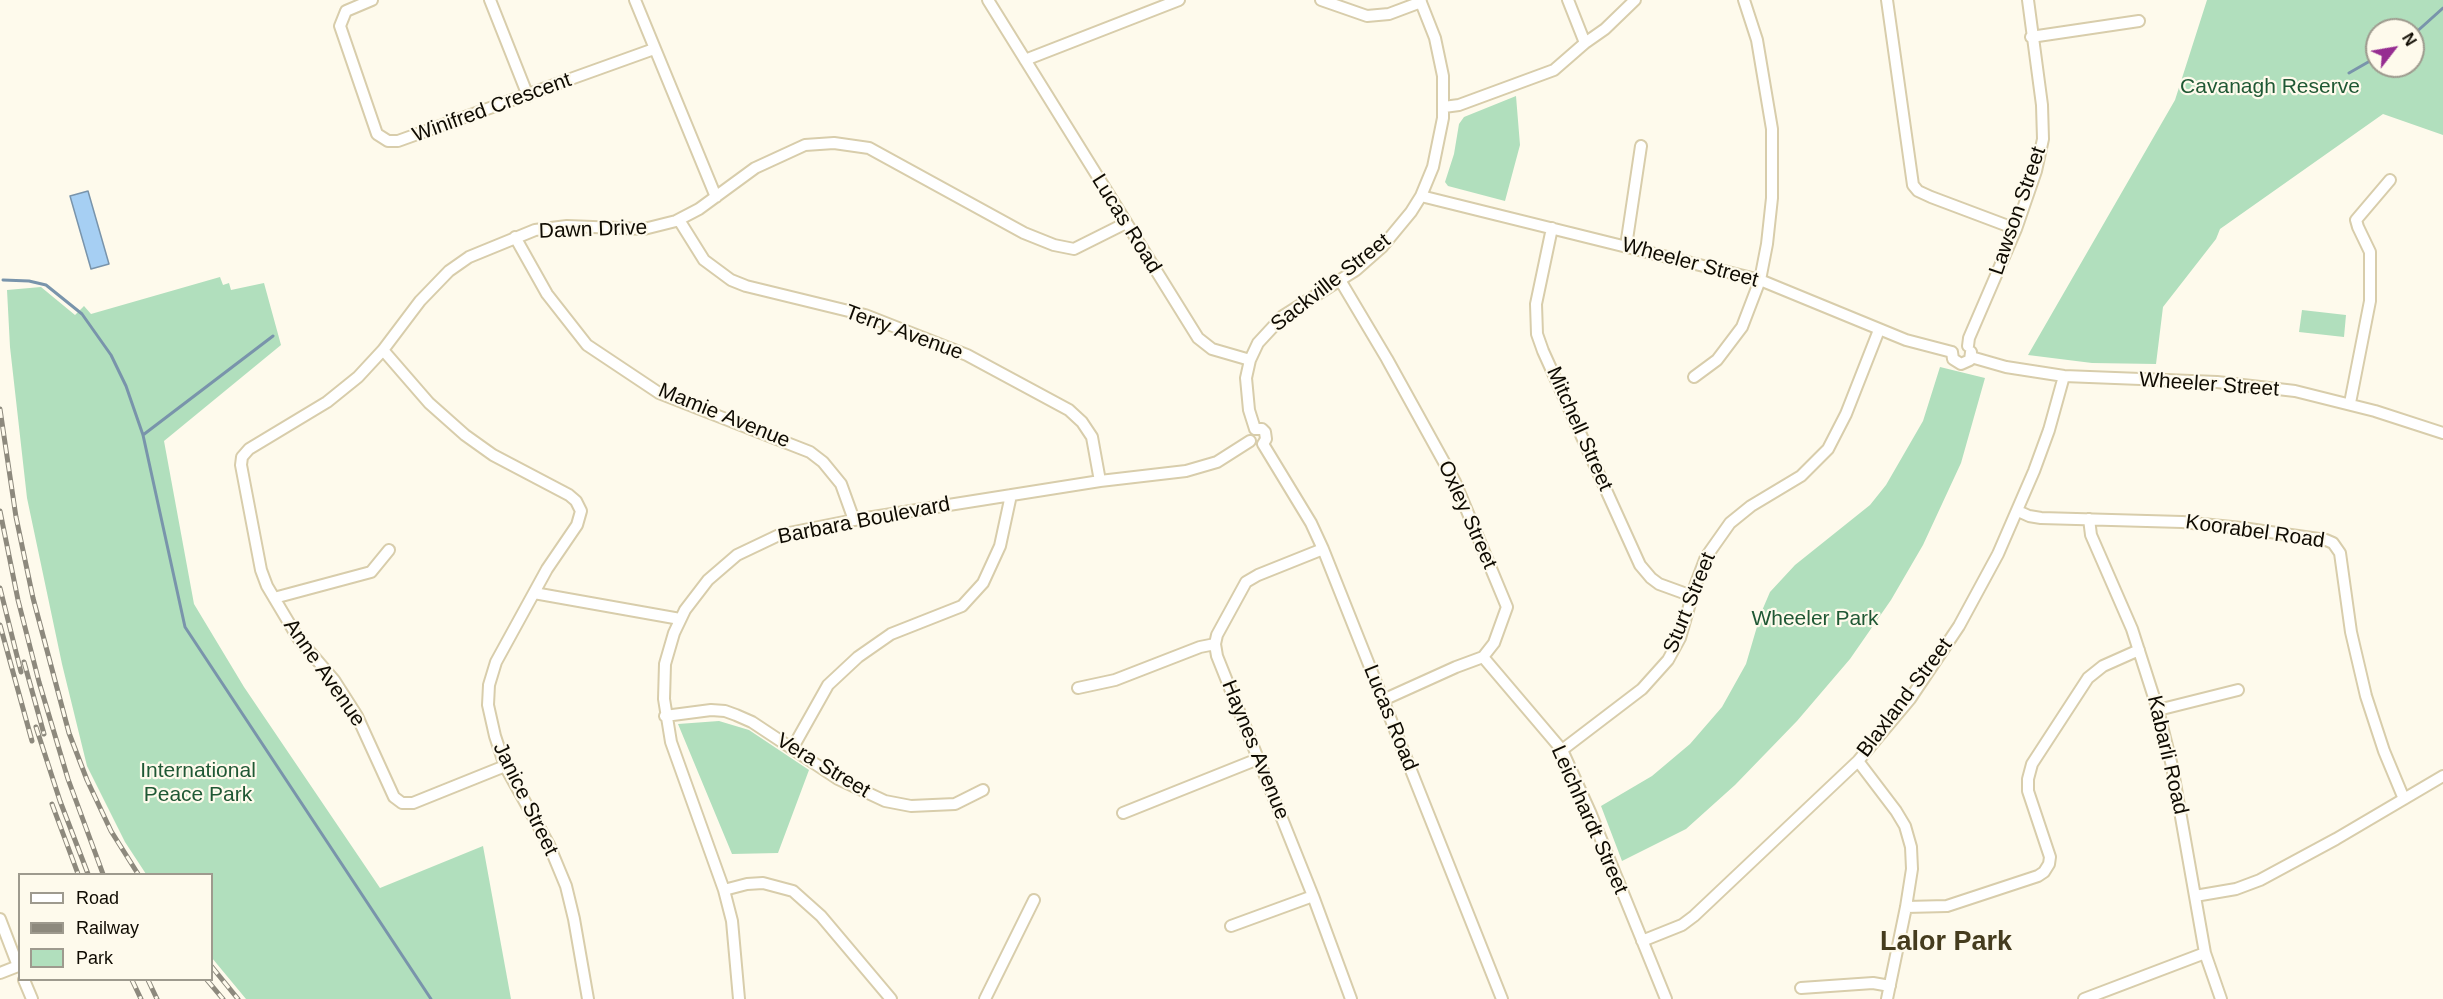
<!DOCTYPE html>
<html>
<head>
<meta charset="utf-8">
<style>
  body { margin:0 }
  #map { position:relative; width:2443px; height:999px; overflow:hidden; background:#fefaec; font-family:Helvetica,sans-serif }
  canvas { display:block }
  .legend { position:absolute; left:18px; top:873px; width:195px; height:108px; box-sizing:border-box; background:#fefaec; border:2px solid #9e9a8e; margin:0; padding:8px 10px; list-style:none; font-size:18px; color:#0f0b02 }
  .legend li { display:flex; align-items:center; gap:12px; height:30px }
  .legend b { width:30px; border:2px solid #9e9a8e }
  .north { position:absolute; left:2365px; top:18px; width:60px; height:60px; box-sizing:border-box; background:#fefaec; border:2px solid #9e9a8e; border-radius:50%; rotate:59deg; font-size:16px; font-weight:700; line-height:24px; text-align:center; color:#0f0b02 }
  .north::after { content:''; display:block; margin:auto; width:21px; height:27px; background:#962d91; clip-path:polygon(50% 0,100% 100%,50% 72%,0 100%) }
</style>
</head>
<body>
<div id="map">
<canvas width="2443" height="999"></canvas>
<ul class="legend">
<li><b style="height:8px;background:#fff"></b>Road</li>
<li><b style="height:8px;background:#8d897d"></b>Railway</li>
<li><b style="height:16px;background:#b1dfbd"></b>Park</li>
</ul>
<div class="north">N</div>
</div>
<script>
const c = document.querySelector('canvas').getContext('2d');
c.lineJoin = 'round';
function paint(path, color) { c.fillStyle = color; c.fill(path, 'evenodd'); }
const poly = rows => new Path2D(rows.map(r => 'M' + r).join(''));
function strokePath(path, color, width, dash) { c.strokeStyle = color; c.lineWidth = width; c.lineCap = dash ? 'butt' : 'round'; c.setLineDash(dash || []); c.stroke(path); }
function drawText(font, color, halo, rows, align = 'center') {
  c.font = font + ' Helvetica,sans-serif'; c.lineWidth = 4.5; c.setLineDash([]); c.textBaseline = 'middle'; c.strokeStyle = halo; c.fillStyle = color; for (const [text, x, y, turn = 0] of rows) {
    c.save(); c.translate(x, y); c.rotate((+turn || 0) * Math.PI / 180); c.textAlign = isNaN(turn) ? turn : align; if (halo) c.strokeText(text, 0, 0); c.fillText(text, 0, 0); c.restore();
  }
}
paint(poly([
  [2207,0,2443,0,2443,135,2383,114,2220,229,2216,239,2163,307,2156,364,2092,363,2028,355,2175,100],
  [2377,30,2413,30,2413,66,2377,66],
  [1516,96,1520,145,1505,201,1448,186,1445,182,1454,154,1459,124,1464,117],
  [220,277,223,285,229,283,231,290,264,283,281,345,164,441,194,604,244,687,380,888,483,846,511,999,246,999,212,958,212,874,146,874,125,842,87,766,62,664,27,498,10,347,7,290,41,287,75,315,84,306,91,314],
  [2302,310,2346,315,2344,337,2299,332],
  [1940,367,1985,378,1961,463,1923,545,1891,600,1850,659,1797,721,1735,785,1686,829,1622,861,1601,806,1652,776,1690,744,1722,707,1746,664,1761,613,1770,592,1795,565,1870,505,1886,485,1923,421],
  [719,721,749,730,809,770,778,853,732,854,678,724]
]), '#b1dfbd');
const water = poly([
  [88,191,109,264,91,269,70,196,88,191]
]);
paint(water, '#a6cff3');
strokePath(water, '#7994ab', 1.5);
strokePath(poly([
  [2413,35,2443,8],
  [2349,73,2377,57],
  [3,280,29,281,46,285,82,314,111,355,126,386,143,435,185,627,431,999],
  [143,435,273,336]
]), '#7994ab', 3);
const minor = poly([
  [372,0,346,11,340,26,377,134,388,141,398,141,654,49],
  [490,0,528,96],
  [635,0,716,197],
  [988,0,1198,338,1212,349,1250,360],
  [1321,0,1367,16,1389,14,1421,2],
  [1568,0,1585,43],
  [1887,0,1913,185,1918,191,1931,197,2016,229],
  [2031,37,2139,21],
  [1025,60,1179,0],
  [1444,107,1459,105,1554,70,1585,43,1605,29,1635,0],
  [1421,196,1760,280,1906,340,1952,352],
  [679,220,704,260,731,280,746,286,865,315,967,355,1069,410,1082,422,1092,437,1100,481],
  [1552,228,1536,304,1537,334,1543,351,1640,565,1651,578,1659,584,1692,596],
  [515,237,547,294,587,345,659,393,810,452,823,462,841,484,854,520],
  [1626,246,1641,146],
  [1340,280,1387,359,1455,482,1507,607,1494,643,1483,657,1456,667,1383,700],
  [1968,346,1969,338,2016,229,2036,171,2043,139,2042,105,2028,0],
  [383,350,429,403,465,435,493,455,569,495,576,501,581,511,577,525,547,569,496,662,489,685,488,705,495,736,505,766,549,845,566,886,574,919,588,999],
  [1952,352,1953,359,1961,364,1970,360,1971,352],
  [1971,357,2006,367,2064,376,2217,382,2295,391,2375,411,2443,433],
  [1694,377,1717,360,1742,327,1760,280,1767,244,1772,198,1772,129,1757,40,1744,0],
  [2350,403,2370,301,2370,252,2358,227,2356,220,2390,180],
  [1255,429,1249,410,1246,378,1250,360,1258,343,1283,316,1356,270,1382,247,1411,212,1421,196,1433,167,1443,118,1443,76,1435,38,1420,0],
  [1255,429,1262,429,1265,432,1266,439,1263,444],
  [1263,444,1311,523,1323,549,1502,999],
  [2018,511,2029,516,2041,518,2182,522,2242,528,2326,540,2333,543,2340,553,2351,632,2366,696,2384,751,2404,799],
  [2089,519,2091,535,2132,629,2158,710,2172,766,2205,953,2221,999],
  [1323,549,1258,575,1246,582,1217,635,1215,644,1217,656,1313,896,1351,999],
  [534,593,680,619],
  [274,598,371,572,389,550],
  [1483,657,1562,750,1590,812,1666,999],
  [1078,688,1115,680,1200,647,1215,644],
  [2158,710,2238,690],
  [665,716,711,710,725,711,736,715,752,722,838,779,885,801,911,806,955,804,983,790],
  [792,749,828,685,858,657,891,634,962,606,983,583,1000,546,1011,495],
  [1562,750,1642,689,1668,660,1680,638,1695,586,1706,557,1730,523,1751,506,1801,476,1828,449,1846,414,1879,330],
  [1858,761,1896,811,1905,826,1911,847,1912,869,1906,907,1887,999],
  [505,766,413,803,402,803,394,797,357,716,334,680,298,638,267,586,261,570,241,465,242,457,249,449,327,402,358,377,383,350,420,301,449,271,469,257,535,230,567,226,644,229,676,221,699,209,755,168,805,145,834,143,869,148,1024,233,1054,245,1074,249,1126,223],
  [1123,813,1258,759],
  [724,890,747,884,763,883,793,891,821,916,891,999],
  [2195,896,2236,889,2260,880,2336,839,2443,776],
  [1906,907,1947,906,2038,876,2044,872,2049,864,2050,857,2028,791,2028,779,2032,764,2088,678,2103,666,2139,650],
  [0,919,18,966,0,973],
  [1231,926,1313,896],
  [1642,941,1682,925,1694,916,1858,761,1910,699,1959,626,1998,554,2034,471,2049,430,2064,376],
  [24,980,32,999],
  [1801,988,1873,983,1890,986],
  [739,999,732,921,724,890,671,742,664,699,665,664,674,633,685,610,708,580,737,555,779,535,854,520,1100,481,1186,471,1217,462,1250,441],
  [985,999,1034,900],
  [2084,999,2205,953]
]);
strokePath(minor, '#d8cdab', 14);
strokePath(minor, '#fff', 10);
const rail = poly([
  [0,409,16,517,33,598,69,733,87,780,111,831,138,874],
  [0,511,18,600,39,682,68,779,103,874],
  [0,588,21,672],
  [0,625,32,741],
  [24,662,44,734],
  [36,727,60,801,88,874],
  [52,804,78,874],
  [212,967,238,999],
  [132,980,141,999],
  [148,980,157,999],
  [207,980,223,999]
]);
strokePath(rail, '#8d897d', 5);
strokePath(rail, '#fefaec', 3, [9]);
drawText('21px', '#1f5834', '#fefaec', [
  ["Cavanagh Reserve",2270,87],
  ["Wheeler Park",1815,619],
  ["International",198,771],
  ["Peace Park",198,795]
]);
drawText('21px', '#0f0b02', '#fefaec', [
  ["Winifred Crescent",492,108,-20],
  ["Lawson Street",2018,211,-71],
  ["Lucas Road",1126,224,58],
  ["Dawn Drive",593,230,-2],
  ["Wheeler Street",1690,263,15],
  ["Sackville Street",1331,283,-38],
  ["Terry Avenue",904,333,20],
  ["Wheeler Street",2209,385,4],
  ["Mamie Avenue",724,416,22],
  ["Mitchell Street",1579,429,66],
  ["Oxley Street",1467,515,66],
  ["Barbara Boulevard",864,521,-11],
  ["Koorabel Road",2255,532,8],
  ["Sturt Street",1690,603,-68],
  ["Anne Avenue",324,673,55],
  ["Blaxland Street",1905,698,-53],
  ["Lucas Road",1390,718,68],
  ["Haynes Avenue",1255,750,68],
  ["Kabarli Road",2167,755,77],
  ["Vera Street",823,766,31],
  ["Janice Street",525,799,64],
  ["Leichhardt Street",1589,820,66]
]);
drawText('bold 27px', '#453c1e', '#fefaec', [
  ["Lalor Park",1946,943]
]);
</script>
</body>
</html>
